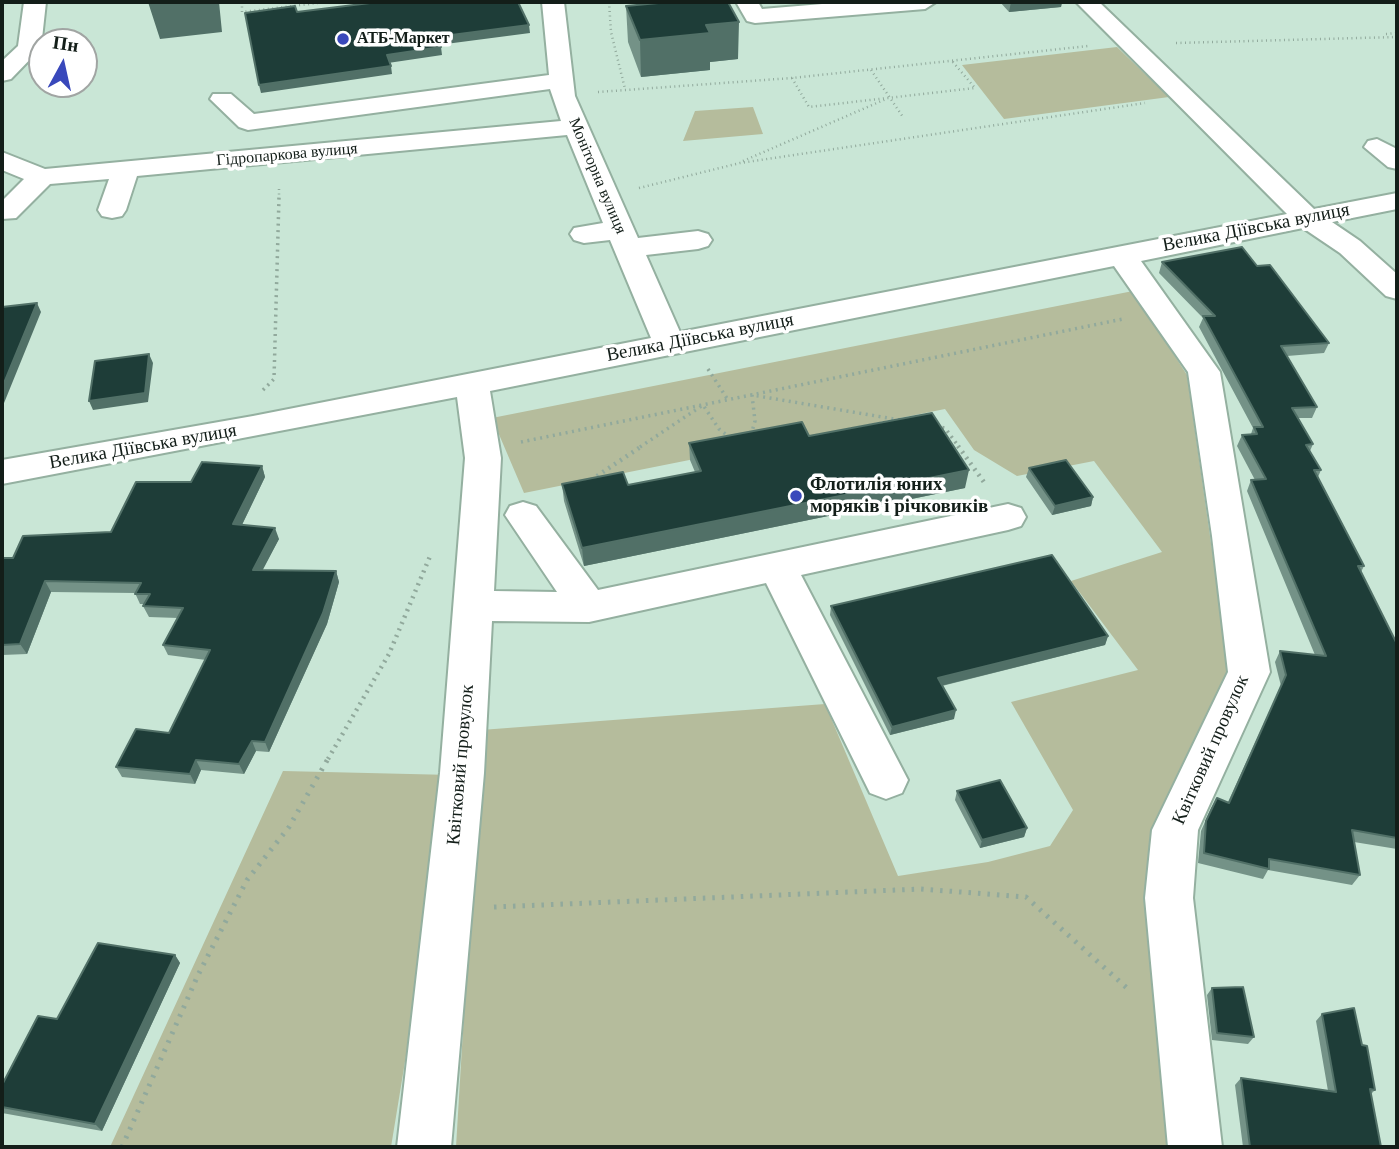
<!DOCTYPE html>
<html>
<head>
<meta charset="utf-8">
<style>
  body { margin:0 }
  #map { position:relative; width:1399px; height:1149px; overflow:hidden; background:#c9e6d6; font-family:Georgia,serif }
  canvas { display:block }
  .frame { position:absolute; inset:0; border:4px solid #131e19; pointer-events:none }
  .north { position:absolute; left:28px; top:28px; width:70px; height:70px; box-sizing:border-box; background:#fff; border:2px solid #a1a5a3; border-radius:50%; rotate:8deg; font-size:19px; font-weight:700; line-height:28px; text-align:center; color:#131e19 }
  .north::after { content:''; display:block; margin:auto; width:24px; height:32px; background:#3948bb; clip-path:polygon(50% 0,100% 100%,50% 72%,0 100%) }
</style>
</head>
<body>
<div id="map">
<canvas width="1399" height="1149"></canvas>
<div class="frame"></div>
<div class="north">Пн</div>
</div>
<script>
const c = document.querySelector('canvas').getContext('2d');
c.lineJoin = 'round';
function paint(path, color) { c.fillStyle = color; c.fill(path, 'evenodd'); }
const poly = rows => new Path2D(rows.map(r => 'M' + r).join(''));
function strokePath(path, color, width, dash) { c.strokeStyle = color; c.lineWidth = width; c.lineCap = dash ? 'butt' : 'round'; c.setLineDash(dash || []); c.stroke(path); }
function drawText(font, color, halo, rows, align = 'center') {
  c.font = font + ' Georgia,serif'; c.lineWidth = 7; c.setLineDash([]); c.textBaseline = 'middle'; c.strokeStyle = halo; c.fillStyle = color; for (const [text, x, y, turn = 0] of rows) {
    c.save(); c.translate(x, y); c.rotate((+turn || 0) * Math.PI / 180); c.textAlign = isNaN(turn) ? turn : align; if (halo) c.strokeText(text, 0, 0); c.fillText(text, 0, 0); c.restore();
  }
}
paint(poly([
  [1117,47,1169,97,1004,119,962,65],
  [753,107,763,134,683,141,695,111],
  [1133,291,1187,375,1229,669,1166,812,1147,899,1171,1147,456,1147,481,730,825,704,898,876,988,862,1050,846,1073,810,1011,702,1138,670,1071,581,1162,552,1094,461,1017,476,974,450,945,409,524,493,492,418],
  [283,771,452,775,391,1147,110,1147]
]), '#b5bc9c');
const minor = poly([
  [24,2,46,2,41,48,11,79,2,81,2,61,18,46,24,2],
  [542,2,564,2,575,96,638,238,698,231,708,234,712,240,708,246,698,249,646,255,680,332,1287,214,1076,2,1099,2,1314,209,1397,193,1397,209,1332,222,1360,241,1397,274,1397,299,1386,296,1340,253,1303,228,1141,261,1220,372,1270,672,1198,830,1193,898,1222,1147,1168,1147,1145,898,1152,830,1228,672,1212,536,1188,372,1114,266,490,391,501,458,494,591,557,592,505,515,510,506,523,502,536,506,598,590,1008,504,1021,508,1026,517,1021,526,1008,530,801,575,908,780,902,793,886,799,870,793,766,583,589,622,492,621,484,773,451,1147,397,1147,440,773,465,458,457,397,2,484,2,460,253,416,651,338,610,240,584,243,574,240,570,234,574,228,603,223,567,135,137,176,126,210,122,216,112,218,102,216,98,210,109,179,50,184,16,218,2,219,2,201,24,179,2,170,2,152,45,169,561,121,550,89,248,130,239,127,210,99,213,94,231,94,254,114,549,75,542,2],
  [736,2,758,2,762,9,846,2,936,2,925,9,755,23,747,21,736,2],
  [1377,139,1397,149,1397,169,1388,167,1364,147,1368,141,1377,139]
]);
strokePath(minor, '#94b0a0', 4);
strokePath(poly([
  [242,2,242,12,326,2],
  [609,2,611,32,625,89],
  [1386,34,1397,33],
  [1176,43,1397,37],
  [871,70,903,117],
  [792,78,809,107,975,88,952,61],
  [598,92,792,78,1088,46],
  [743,161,886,99],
  [639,188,740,163,1145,103],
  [279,199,279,186]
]), '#91a99c', 2.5, [1, 3.5]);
strokePath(poly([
  [708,369,728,400],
  [263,390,274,379,279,197],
  [936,426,945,428,959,447],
  [751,435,755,421,752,395,900,420],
  [521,442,1123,319],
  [640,447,703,405,719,429,732,439]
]), '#91a99c', 3.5, [2, 4.5]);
strokePath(poly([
  [958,446,986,485],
  [591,480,642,446],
  [328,759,389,654,431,554]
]), '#91a99c', 4.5, [2, 5]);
strokePath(poly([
  [494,907,921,889,1026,897,1128,989],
  [122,1147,198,975,247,880,289,827,329,757]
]), '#91a99c', 5, [2.5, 7]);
paint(minor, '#fff');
paint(poly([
  [653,2,728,2,738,59,710,62,710,70,641,77,628,42,626,6,654,4],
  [1000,2,1062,2,1061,7,1009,12],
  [1162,262,1257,266,1329,343,1324,353,1287,356,1317,407,1312,418,1298,418,1313,444,1310,451,1321,470,1318,477,1364,566,1361,572,1397,644,1397,849,1354,842,1360,875,1352,885,1268,870,1263,879,1198,863,1201,831,1211,808,1217,798,1228,802,1281,686,1275,662,1280,651,1315,655,1247,491,1251,480,1255,480,1237,446,1242,435,1251,434,1253,428,1199,327,1203,318,1159,273],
  [809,436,965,488,584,566,564,501,562,484,628,485,695,472,690,460,689,443],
  [262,466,265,477,242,525,279,539,262,570,336,571,339,582,327,624,269,752,256,751,244,774,201,770,195,784,122,777,116,767,169,733,206,660,168,655,163,645,178,618,149,617,143,606,144,604,140,604,135,593,51,592,27,654,2,655,2,558,13,558,111,532,191,482],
  [1029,468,1093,497,1091,506,1052,515,1026,477],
  [831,606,1108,636,1105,645,942,686,954,719,890,735,830,615],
  [957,791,1027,828,1024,837,980,848,955,800],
  [175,955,180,963,102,1131,2,1113,2,1085],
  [1212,988,1254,1037,1248,1044,1212,1040,1207,995],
  [1322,1014,1362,1045,1375,1090,1371,1094,1381,1147,1243,1147,1235,1085,1241,1078,1328,1091,1316,1021]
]), '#749287');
paint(poly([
  [148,2,219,2,222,32,160,39],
  [1011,2,1062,2,1061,7,1009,12],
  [739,22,738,59,710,62,710,70,641,77,640,40,706,25],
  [529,25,530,33,438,45,436,37],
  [441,47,442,55,388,63,387,55],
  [391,66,392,74,261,93,259,85],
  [37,303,41,312,2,408,2,388],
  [149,354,153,363,148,402,93,410,89,401],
  [262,466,265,477,237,535,233,524],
  [969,470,965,488,584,566,582,548],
  [1093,497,1091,506,1052,515,1055,506],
  [275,528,279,539,257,581,253,570],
  [336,571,339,582,327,624,269,752,265,742],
  [45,581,51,592,27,654,20,644],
  [1108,636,1105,645,936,687,938,678],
  [956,710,954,719,890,735,892,727],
  [252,741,256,751,244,774,239,764],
  [196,760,201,770,195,784,190,774],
  [1027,828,1024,837,980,848,982,840],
  [175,955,180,963,102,1131,95,1124]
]), '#517067');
const building = poly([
  [378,2,518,2,529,25,436,37,441,47,387,55,391,66,259,85,245,13,295,6,297,12,378,2],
  [669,2,728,2,739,22,706,25,710,33,640,40,626,6,669,2],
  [1242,247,1257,266,1270,265,1329,343,1281,346,1317,407,1292,408,1313,444,1306,445,1321,470,1314,470,1364,566,1358,566,1397,644,1397,838,1352,830,1360,875,1269,859,1269,869,1204,853,1206,821,1217,798,1229,803,1286,675,1280,651,1326,656,1251,480,1266,479,1242,435,1257,434,1254,427,1263,427,1203,316,1215,316,1162,262,1242,247],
  [37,303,2,388,2,307,37,303],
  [149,354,145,393,89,401,95,361,149,354],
  [932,413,969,470,582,548,562,484,623,472,628,485,701,471,689,443,802,422,809,436,932,413],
  [1066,460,1093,497,1055,506,1029,468,1066,460],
  [202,462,262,466,233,524,275,528,253,570,336,571,323,613,265,742,252,741,239,764,196,760,190,774,116,767,136,729,169,733,210,650,163,645,183,608,143,606,150,594,135,594,141,583,45,581,20,644,2,645,2,558,13,558,23,536,111,532,136,482,191,482,202,462],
  [1052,555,1108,636,938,678,956,710,892,727,831,606,1052,555],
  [1000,780,1027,828,982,840,957,791,1000,780],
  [98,943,175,955,95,1124,2,1107,2,1085,38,1016,57,1019,98,943],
  [1243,987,1254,1037,1217,1033,1212,988,1243,987],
  [1354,1008,1362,1045,1367,1046,1375,1090,1370,1089,1381,1147,1250,1147,1241,1078,1336,1092,1322,1014,1354,1008]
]);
paint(building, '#1e3d38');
strokePath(building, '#517067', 2);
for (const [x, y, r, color] of [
  [343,39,7,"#3948bb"],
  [796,496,7,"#3948bb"]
]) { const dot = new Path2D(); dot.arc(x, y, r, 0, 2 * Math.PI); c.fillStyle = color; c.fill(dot); strokePath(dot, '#fff', 2.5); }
drawText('bold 16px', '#131e19', '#fff', [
  ["АТБ-Маркет",357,39]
], 'left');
drawText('16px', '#131e19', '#fff', [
  ["Гідропаркова вулиця",287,155,-5],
  ["Моніторна вулиця",597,176,67]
]);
drawText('19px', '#131e19', '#fff', [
  ["Велика Діївська вулиця",1256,228,-11],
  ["Велика Діївська вулиця",700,338,-11],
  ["Велика Діївська вулиця",143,447,-10],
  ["Квітковий провулок",1211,750,-66],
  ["Квітковий провулок",461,765,-85]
]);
drawText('bold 19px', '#131e19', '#fff', [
  ["Флотилія юних",810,485],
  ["моряків і річковиків",810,507]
], 'left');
</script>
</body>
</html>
